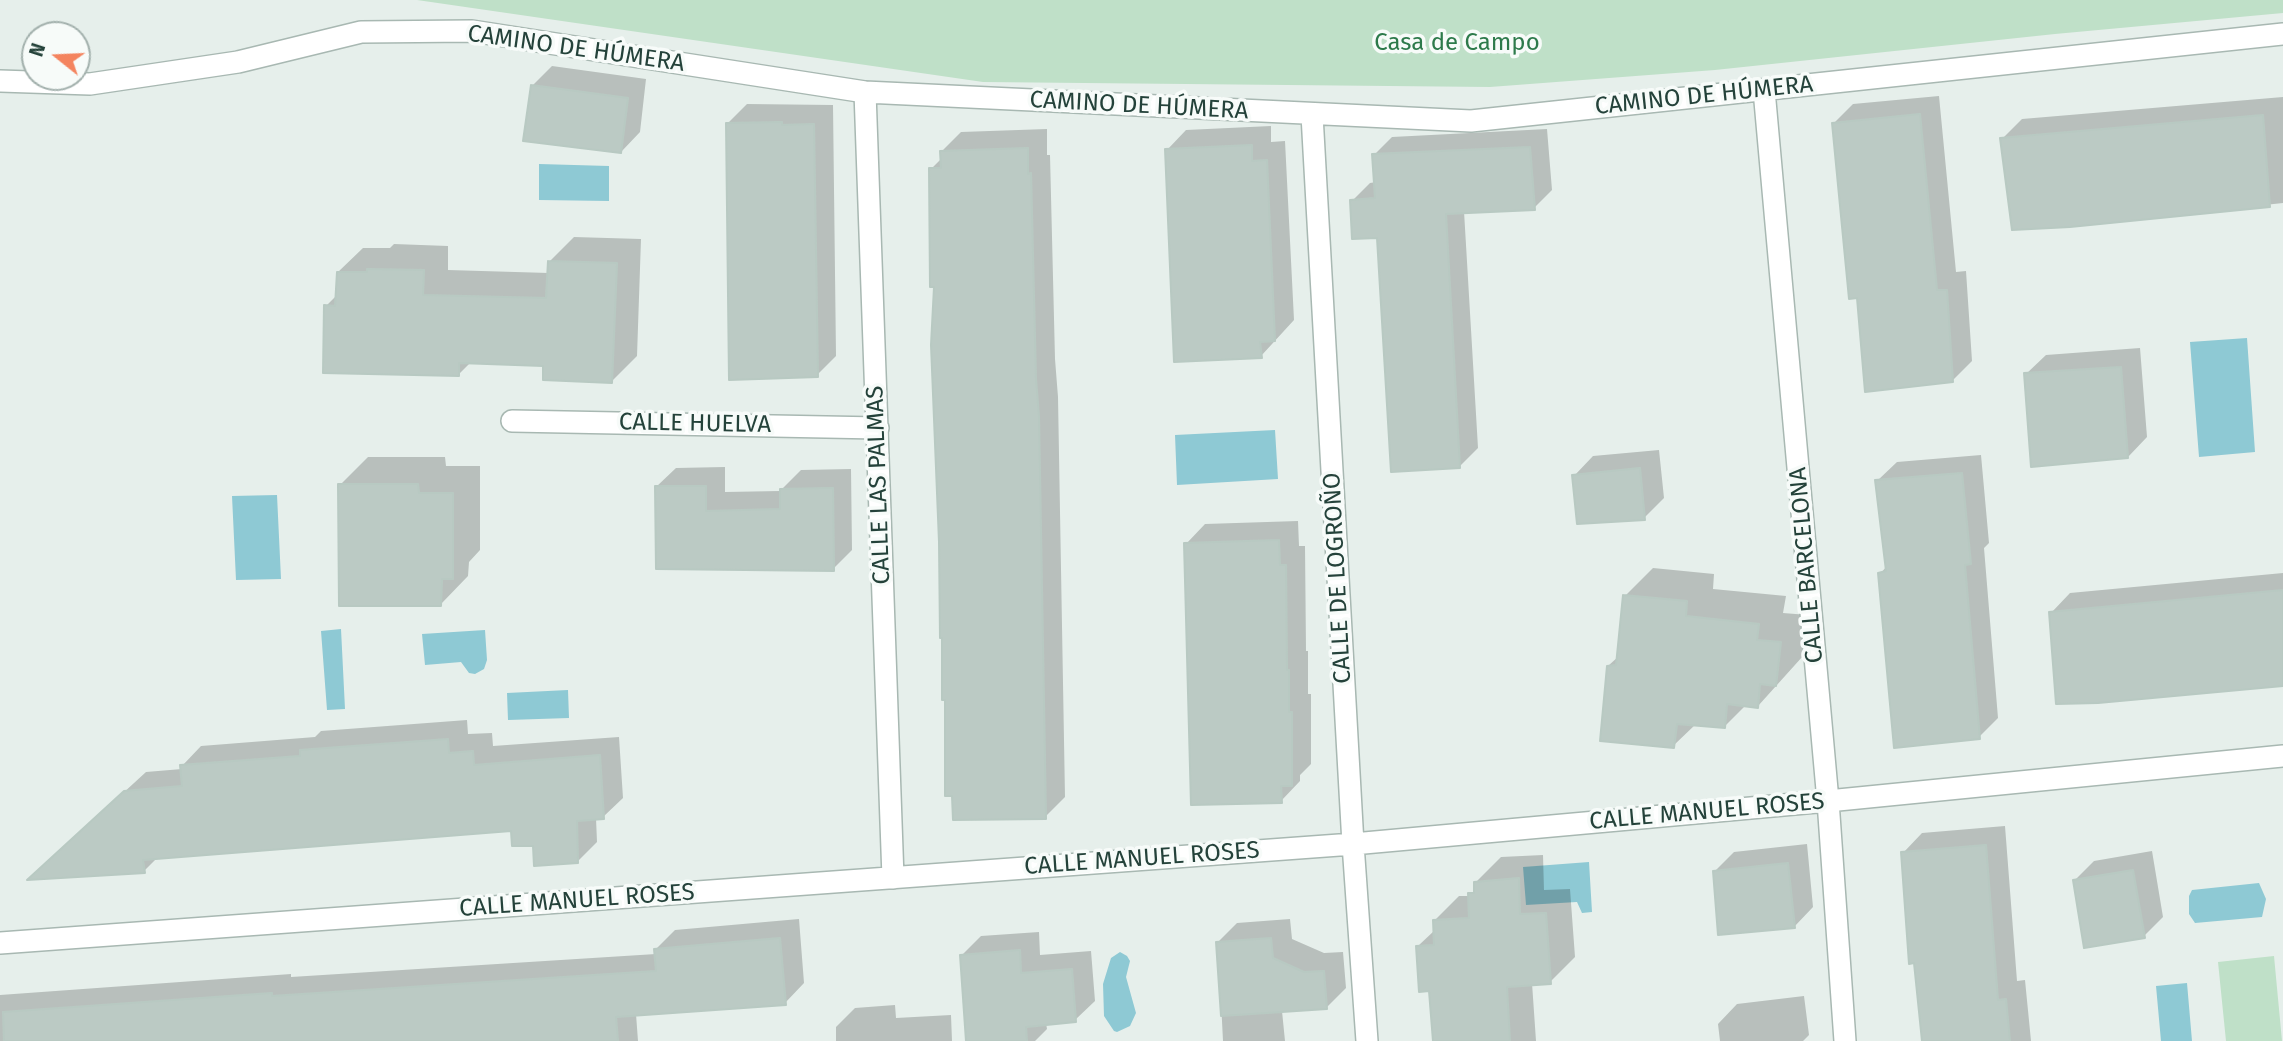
<!DOCTYPE html>
<html>
<head>
<meta charset="utf-8">
<style>
  body { margin:0 }
  #map { position:relative; width:2283px; height:1041px; overflow:hidden; background:#e6efeb; font-family:"Fira Sans",sans-serif }
  canvas { display:block }
  .north { position:absolute; left:21px; top:21px; width:70px; height:70px; box-sizing:border-box; background:#f7fbf9; border:2px solid #a3b1ad; border-radius:50%; rotate:288deg; font-size:19px; font-weight:700; line-height:28px; text-align:center; color:#24423a }
  .north::after { content:''; display:block; margin:auto; width:24px; height:32px; background:#f4845f; clip-path:polygon(50% 0,100% 100%,50% 72%,0 100%) }
</style>
</head>
<body>
<div id="map">
<canvas width="2283" height="1041"></canvas>
<div class="north">N</div>
</div>
<script>
const c = document.querySelector('canvas').getContext('2d');
c.lineJoin = 'round';
function paint(path, color) { c.fillStyle = color; c.fill(path, 'evenodd'); }
const poly = rows => new Path2D(rows.map(r => 'M' + r).join(''));
function strokePath(path, color, width, dash) { c.strokeStyle = color; c.lineWidth = width; c.lineCap = dash ? 'butt' : 'round'; c.setLineDash(dash || []); c.stroke(path); }
function drawText(font, color, halo, rows, align = 'center') {
  c.font = font + ' "Fira Sans",sans-serif'; c.lineWidth = 7; c.setLineDash([]); c.textBaseline = 'middle'; c.strokeStyle = halo; c.fillStyle = color; for (const [text, x, y, turn = 0] of rows) {
    c.save(); c.translate(x, y); c.rotate((+turn || 0) * Math.PI / 180); c.textAlign = isNaN(turn) ? turn : align; if (halo) c.strokeText(text, 0, 0); c.fillText(text, 0, 0); c.restore();
  }
}
paint(poly([
  [417,0,2283,0,2283,13,2055,34,1715,70,1490,87,983,82],
  [2274,956,2282,1041,2226,1041,2218,962]
]), '#bfe0c8');
paint(poly([
  [539,164,609,166,609,201,539,200],
  [2247,338,2255,452,2199,457,2190,342],
  [1275,430,1278,479,1177,485,1175,435],
  [277,495,281,579,236,580,232,496],
  [341,629,345,709,327,710,321,631],
  [485,630,487,660,484,669,475,674,469,673,461,662,425,665,422,634],
  [568,690,569,718,508,720,507,693],
  [1589,862,1592,912,1582,913,1577,902,1526,905,1523,867],
  [2259,883,2266,899,2262,917,2195,923,2189,914,2189,896,2192,890],
  [1120,952,1127,956,1130,961,1126,977,1136,1013,1130,1026,1117,1032,1114,1031,1104,1016,1103,984,1111,958],
  [2187,983,2192,1041,2161,1041,2156,986]
]), '#8ec9d4');
paint(poly([
  [552,66,646,79,640,132,621,152,532,86],
  [1939,96,1956,272,1966,271,1972,361,1952,381,1834,123,1853,104],
  [2283,97,2283,203,2097,223,2002,139,2022,119],
  [747,104,833,105,836,356,817,375,728,123],
  [1271,126,1271,142,1285,141,1294,320,1261,356,1167,150,1186,130],
  [1047,129,1047,155,1050,155,1055,359,1058,397,1065,797,1045,817,947,698,936,285,931,169,942,158,942,151,961,132],
  [1547,129,1552,190,1534,208,1464,211,1478,448,1460,466,1379,236,1352,201,1370,183,1376,182,1374,155,1392,137],
  [574,237,641,239,637,356,612,381,545,364,471,362,458,375,326,306,338,294,338,272,363,248,390,248,394,244,448,246,448,270,549,273,549,262],
  [2140,348,2147,437,2128,457,2026,374,2046,355],
  [1659,450,1664,498,1644,518,1574,476,1593,456],
  [1981,455,1989,543,1984,548,1998,718,1979,737,1880,574,1887,566,1877,481,1897,462],
  [368,457,445,457,446,466,480,466,480,550,469,562,468,576,441,604,340,485],
  [725,467,725,492,780,491,801,470,851,469,852,550,833,569,657,567,656,487,676,468],
  [1298,521,1299,546,1305,546,1306,651,1308,651,1308,694,1311,694,1311,764,1300,775,1300,781,1281,801,1186,544,1205,524],
  [1653,568,1714,574,1713,589,1786,596,1783,613,1808,615,1803,656,1758,706,1746,705,1724,727,1696,724,1673,746,1608,666,1619,656,1625,596],
  [2283,573,2283,684,2051,613,2070,593],
  [467,720,468,734,492,733,493,746,619,737,623,798,603,817,596,818,597,842,577,862,535,844,513,829,158,857,144,871,49,861,146,772,182,769,182,766,201,746,315,737,321,731],
  [2005,826,2017,981,2025,980,2031,1041,1923,1041,1903,853,1922,833],
  [1807,844,1813,907,1794,927,1715,871,1734,852],
  [2152,851,2163,917,2144,936,2075,880,2094,861],
  [1543,855,1544,890,1570,889,1575,957,1550,982,1532,983,1536,1041,1434,1041,1430,990,1418,946,1435,930,1434,921,1459,896,1470,896,1476,888,1476,882,1501,857],
  [799,919,804,983,785,1003,636,1014,638,1041,0,1041,0,995,291,974,291,977,656,954,656,949,675,930],
  [1290,919,1292,939,1324,953,1343,952,1346,988,1326,1008,1282,1011,1285,1041,1223,1041,1218,942,1237,923],
  [1039,932,1040,955,1091,951,1095,1001,1075,1020,1046,1023,1047,1029,1035,1041,968,1041,961,956,981,936],
  [1804,996,1809,1035,1803,1041,1720,1041,1718,1024,1737,1004],
  [895,1005,896,1018,951,1015,952,1041,836,1041,836,1027,855,1008]
]), '#0003');
const building = poly([
  [531,85,628,98,621,153,523,141,531,85],
  [1920,114,1937,290,1947,290,1953,382,1865,392,1857,298,1849,299,1832,123,1920,114],
  [2263,115,2270,207,2070,227,2012,230,2000,138,2263,115],
  [782,122,782,125,814,124,818,377,729,380,726,123,782,122],
  [1252,145,1252,161,1267,160,1275,341,1260,342,1262,358,1174,362,1165,149,1252,145],
  [1530,147,1535,210,1446,214,1460,468,1391,472,1377,238,1352,239,1350,200,1375,198,1372,154,1530,147],
  [1028,148,1028,174,1031,173,1036,379,1039,417,1046,819,953,820,952,796,945,796,945,700,942,700,942,638,940,638,939,542,931,345,934,287,930,287,929,168,941,168,940,151,1028,148],
  [548,261,617,263,612,383,543,380,543,366,459,363,459,376,323,373,324,305,335,306,337,272,367,272,367,269,424,270,423,295,546,298,548,261],
  [2121,367,2128,458,2031,467,2024,373,2121,367],
  [1640,468,1645,520,1577,524,1572,475,1640,468],
  [1962,473,1971,564,1965,565,1980,739,1894,748,1878,573,1886,571,1875,480,1962,473],
  [338,484,418,484,419,493,453,493,453,579,442,579,441,606,339,606,338,484],
  [655,486,706,486,706,511,780,509,780,489,833,488,834,571,656,569,655,486],
  [1279,540,1280,565,1286,565,1287,670,1289,670,1289,712,1292,712,1292,786,1281,786,1282,803,1191,805,1184,543,1279,540],
  [2283,590,2283,686,2098,703,2056,704,2049,612,2283,590],
  [1623,595,1687,601,1686,616,1759,624,1757,640,1781,642,1776,686,1760,684,1758,708,1727,704,1725,728,1677,724,1674,748,1600,741,1607,666,1616,665,1623,595],
  [448,739,449,753,473,751,474,765,600,755,604,819,577,821,578,863,534,866,533,846,512,846,511,831,143,860,145,873,27,880,124,791,182,786,180,765,300,756,300,750,448,739],
  [1986,845,1998,1000,2006,999,2010,1041,1922,1041,1914,963,1909,964,1901,852,1986,845],
  [1788,863,1795,928,1718,935,1713,871,1788,863],
  [2133,870,2145,938,2084,948,2073,880,2133,870],
  [1519,878,1520,914,1546,913,1551,984,1507,987,1510,1041,1433,1041,1429,991,1419,992,1416,946,1434,945,1433,920,1469,918,1468,893,1474,893,1474,882,1519,878],
  [780,938,786,1005,616,1017,618,1041,4,1041,3,1012,272,993,272,996,656,971,654,949,780,938],
  [1271,938,1273,958,1304,972,1324,971,1327,1009,1221,1016,1216,942,1271,938],
  [1020,950,1021,973,1072,969,1076,1022,1026,1027,1027,1041,966,1041,960,955,1020,950]
]);
paint(building, '#bbcac4');
strokePath(building, '#b8c9c2', 2);
const minor = poly([
  [0,81,90,84,238,62,361,32,472,31,865,92,1471,121,2283,34],
  [1764,90,1828,801,1845,1041],
  [865,92,893,878],
  [1312,115,1353,844,1367,1041],
  [512,421,878,428],
  [0,943,1353,844,1828,801,2283,756]
]);
strokePath(minor, '#a8b8b2', 24);
strokePath(minor, '#fff', 21);
drawText('24px', '#2d7a4b', '#f7fbf9', [
  ["Casa de Campo",1457,43]
]);
drawText('24px', '#24423a', '#f7fbf9', [
  ["CAMINO DE HÚMERA",576,49,8],
  ["CAMINO DE HÚMERA",1704,96,-6],
  ["CAMINO DE HÚMERA",1139,106,3],
  ["CALLE HUELVA",695,424,1],
  ["CALLE LAS PALMAS",879,485,-92],
  ["CALLE BARCELONA",1807,565,-95],
  ["CALLE DE LOGROÑO",1338,578,-93],
  ["CALLE MANUEL ROSES",1707,812,-5],
  ["CALLE MANUEL ROSES",1142,859,-4],
  ["CALLE MANUEL ROSES",577,901,-4]
]);
</script>
</body>
</html>
